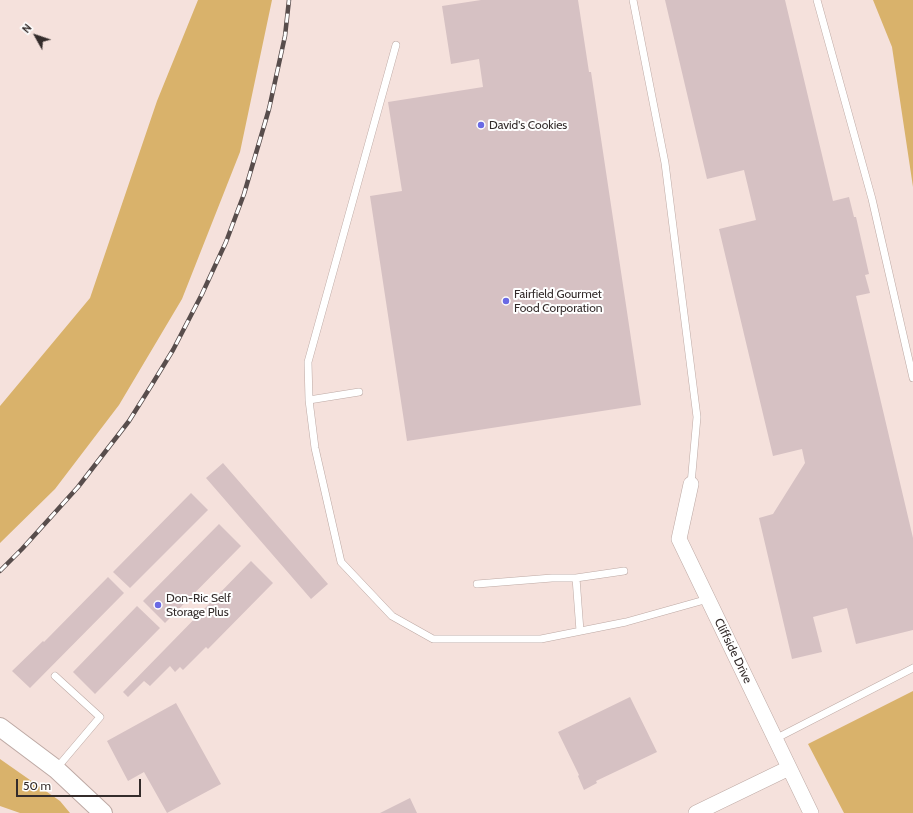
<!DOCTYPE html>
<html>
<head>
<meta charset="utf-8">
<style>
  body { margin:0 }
  #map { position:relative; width:913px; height:813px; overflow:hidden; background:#f5e1dc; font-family:Cabin,sans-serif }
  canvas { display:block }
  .north { position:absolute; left:16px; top:16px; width:40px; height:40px; -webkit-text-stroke:3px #fff; paint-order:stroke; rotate:310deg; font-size:11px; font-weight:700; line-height:16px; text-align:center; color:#342c2b }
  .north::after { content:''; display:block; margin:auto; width:14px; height:18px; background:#342c2b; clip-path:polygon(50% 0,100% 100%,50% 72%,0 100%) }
  .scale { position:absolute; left:16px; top:779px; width:125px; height:18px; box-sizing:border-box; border:2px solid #342c2b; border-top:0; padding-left:5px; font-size:12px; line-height:14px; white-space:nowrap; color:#342c2b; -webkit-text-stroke:3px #fff; paint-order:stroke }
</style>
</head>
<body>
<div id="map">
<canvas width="913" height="813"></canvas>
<div class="north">N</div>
<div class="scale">50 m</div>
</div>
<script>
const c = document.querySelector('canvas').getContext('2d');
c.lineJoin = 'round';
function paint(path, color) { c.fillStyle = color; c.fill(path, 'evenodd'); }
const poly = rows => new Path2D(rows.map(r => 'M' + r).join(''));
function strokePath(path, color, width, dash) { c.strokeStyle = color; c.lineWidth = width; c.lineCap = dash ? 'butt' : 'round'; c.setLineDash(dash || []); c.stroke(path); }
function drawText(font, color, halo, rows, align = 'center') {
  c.font = font + ' Cabin,sans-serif'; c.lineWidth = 4; c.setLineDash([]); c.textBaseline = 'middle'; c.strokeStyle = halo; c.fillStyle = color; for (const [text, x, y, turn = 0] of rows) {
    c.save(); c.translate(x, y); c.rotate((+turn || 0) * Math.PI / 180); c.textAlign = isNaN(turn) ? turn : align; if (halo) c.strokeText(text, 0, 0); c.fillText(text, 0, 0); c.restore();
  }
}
paint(poly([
  [198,0,272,0,240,152,182,299,119,405,55,489,0,543,0,406,90,298,157,101],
  [873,0,913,0,913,187,892,47],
  [913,691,913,813,844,813,808,744],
  [0,759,60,801,70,813,20,813,0,806]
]), '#d9b26b');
paint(poly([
  [481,0,578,0,589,72,591,72,641,405,407,441,370,196,402,191,388,102,483,87,479,59,451,64,442,6],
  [665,0,785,0,833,201,849,197,854,217,856,217,869,274,865,275,870,293,856,296,913,538,913,630,856,644,847,608,813,617,822,652,792,659,759,518,773,514,805,463,802,449,773,456,719,229,756,220,744,170,707,179],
  [223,463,328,584,311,599,206,478],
  [191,493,208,510,130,588,113,572],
  [219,524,241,546,165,623,143,601],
  [251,561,273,583,208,649,206,647,183,670,180,667,175,672,170,666,150,686,144,681,128,697,123,692],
  [108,577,124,593,30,688,12,671,43,641,44,642],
  [137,606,160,628,95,694,73,672],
  [630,697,657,752,596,781,597,783,584,790,578,776,579,775,558,732],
  [176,703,221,784,167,813,144,772,128,781,107,741],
  [410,798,417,813,380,813]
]), '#d6c1c3');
const service = poly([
  [633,0,665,163,697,417,691,484],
  [817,0,872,199,913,378],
  [396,45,308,362,309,400,315,448,341,562,392,616,433,639,541,639,626,622,708,599],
  [309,400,359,392],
  [477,584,552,578,576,578],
  [580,631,576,578,624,571],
  [55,676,100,717,56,769],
  [775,739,913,668]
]);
const minor = poly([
  [691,484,679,539,811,813],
  [696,813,789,768]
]);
const tertiary = poly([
  [0,727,56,769,103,813]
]);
strokePath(service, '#bda9a4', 8);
strokePath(minor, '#bda9a4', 16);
strokePath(tertiary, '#bda9a4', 20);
strokePath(service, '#fff', 7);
strokePath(minor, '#fff', 15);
strokePath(tertiary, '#fff', 18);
const rail = poly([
  [0,571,22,549,78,487,129,421,151,386,173,350,202,294,226,242,244,194,269,109,285,36,289,0]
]);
strokePath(rail, '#584d4c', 4.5);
strokePath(rail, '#fff', 3, [9]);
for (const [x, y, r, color] of [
  [481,125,4,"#6a6ae4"],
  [506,301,4,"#6a6ae4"],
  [158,605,4,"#6a6ae4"]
]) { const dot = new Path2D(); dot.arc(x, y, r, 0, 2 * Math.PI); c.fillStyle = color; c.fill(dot); strokePath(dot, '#fff', 1.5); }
drawText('12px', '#342c2b', '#fff', [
  ["David's Cookies",489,125],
  ["Fairfield Gourmet",514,294],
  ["Food Corporation",514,308],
  ["Don-Ric Self",166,598],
  ["Storage Plus",166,612]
], 'left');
drawText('12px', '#342c2b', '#fff', [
  ["Cliffside Drive",733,651,64]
]);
</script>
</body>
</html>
